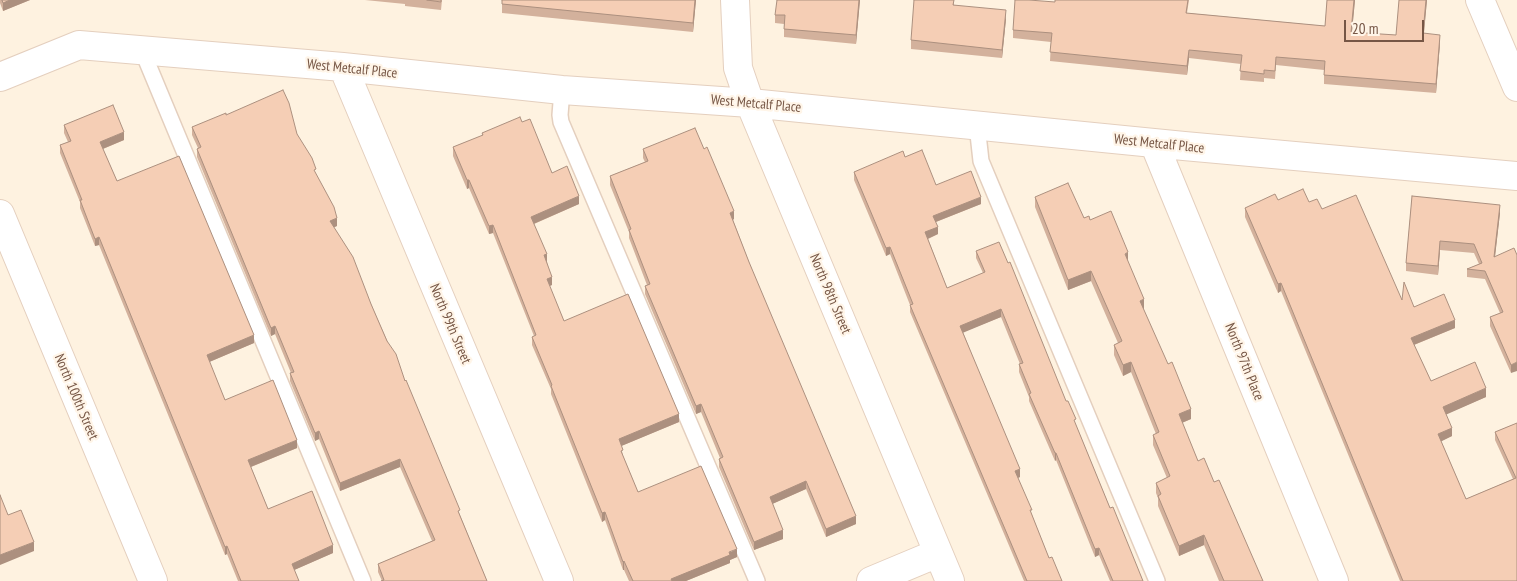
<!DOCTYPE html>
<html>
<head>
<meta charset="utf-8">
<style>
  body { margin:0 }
  #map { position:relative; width:1517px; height:581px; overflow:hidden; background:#fef2e0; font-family:"PT Sans Narrow",sans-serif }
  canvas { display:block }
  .scale { position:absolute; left:1344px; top:20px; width:80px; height:22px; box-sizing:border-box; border:2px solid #765645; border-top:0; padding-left:6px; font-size:15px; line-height:18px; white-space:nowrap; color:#765645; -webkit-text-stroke:4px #fff5e8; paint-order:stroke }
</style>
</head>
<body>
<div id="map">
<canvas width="1517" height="581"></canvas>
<div class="scale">20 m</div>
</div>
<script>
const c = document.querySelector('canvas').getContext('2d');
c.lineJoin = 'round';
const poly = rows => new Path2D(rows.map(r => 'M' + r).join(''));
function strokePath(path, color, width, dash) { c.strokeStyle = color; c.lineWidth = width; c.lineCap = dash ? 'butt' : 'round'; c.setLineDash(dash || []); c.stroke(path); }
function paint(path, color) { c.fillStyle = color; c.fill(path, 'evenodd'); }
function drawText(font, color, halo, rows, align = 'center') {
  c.font = font + ' "PT Sans Narrow",sans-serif'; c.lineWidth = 4.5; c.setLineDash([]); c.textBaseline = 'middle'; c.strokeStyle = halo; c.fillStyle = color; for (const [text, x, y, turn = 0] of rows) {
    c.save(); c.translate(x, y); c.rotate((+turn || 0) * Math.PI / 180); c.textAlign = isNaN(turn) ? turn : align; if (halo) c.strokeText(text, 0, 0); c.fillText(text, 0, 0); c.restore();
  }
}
const service = poly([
  [142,50,363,581],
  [562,90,560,115,561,122,757,581],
  [977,125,981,161,1157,581]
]);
const minor = poly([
  [735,0,738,68,750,103,950,581],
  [1480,0,1517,87],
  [343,67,559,581],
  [0,77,79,45,343,67,562,90,750,103,1184,146,1517,176],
  [1154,143,1334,581],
  [871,581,938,553]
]);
const tertiary = poly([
  [0,214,153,581]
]);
strokePath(service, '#e4cfbe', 18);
strokePath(minor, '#e4cfbe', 30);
strokePath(tertiary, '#e4cfbe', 30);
strokePath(service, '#fff', 15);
strokePath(minor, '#fff', 28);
strokePath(tertiary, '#fff', 28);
paint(poly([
  [0,0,30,0,3,11,0,3],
  [365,0,442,0,441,10,405,6,405,4],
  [502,0,696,0,693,32,502,13],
  [860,0,856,44,784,37,784,24,775,23,775,15],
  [954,0,954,5,1006,19,1002,58,911,49,911,40],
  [1189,0,1187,13,1325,26,1327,0,1355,0,1352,32,1396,35,1427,0,1424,33,1440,43,1436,93,1324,84,1324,70,1276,65,1275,79,1264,78,1264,82,1240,80,1241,64,1189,58,1187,75,1050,61,1051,42,1013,38,1013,30,1055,2],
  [226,115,297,134,316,175,337,226,334,227,371,304,405,381,487,581,382,581,378,572,378,564,432,541,400,467,340,491,319,439,315,441,290,381,290,373,291,373,275,334,271,336,197,157,197,149,198,148,192,135,192,127],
  [522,122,552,173,579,204,534,224,547,262,552,285,549,286,564,321,679,422,621,446,623,456,638,492,737,557,730,560,730,563,686,581,629,581,624,570,623,570,605,520,602,522,551,394,551,389,532,345,532,337,534,336,493,233,489,234,469,188,467,189,453,156,453,147,482,136,482,133],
  [64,125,124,140,103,149,117,181,254,343,209,362,225,400,297,448,251,467,268,509,333,553,294,570,299,581,238,581,227,554,225,555,99,245,95,246,80,208,80,202,60,153,60,145,68,142,64,133],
  [643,149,734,219,733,220,749,262,856,524,826,537,806,489,772,504,783,539,754,550,719,467,719,459,720,458,701,412,696,414,645,294,645,286,647,285,629,238,629,232,610,185,610,176,645,162,643,158],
  [905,157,936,185,981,204,936,222,938,234,928,239,947,288,983,273,976,258,976,251,1076,425,1110,508,1143,581,1110,581,1099,555,1095,557,1056,460,1055,461,1029,401,1029,397,1019,372,1019,364,1020,364,1001,317,963,332,1020,477,1018,478,1032,515,1049,558,1062,581,1024,581,910,312,910,305,890,254,886,256,854,180,854,172],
  [1412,196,1500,213,1495,257,1517,255,1511,373,1490,326,1490,317,1500,313,1485,279,1467,277,1467,269,1479,264,1474,253,1440,250,1438,275,1406,271,1406,263],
  [1035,197,1090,220,1128,262,1144,309,1143,310,1191,419,1182,423,1198,461,1214,482,1263,581,1219,581,1204,545,1179,556,1158,506,1158,498,1156,493,1156,483,1167,478,1153,445,1153,435,1156,434,1131,372,1123,376,1114,355,1114,345,1118,343,1091,281,1068,290,1035,207],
  [1278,200,1309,202,1322,209,1402,300,1455,328,1414,345,1431,381,1486,397,1446,414,1452,436,1441,441,1466,499,1513,479,1495,440,1495,432,1517,423,1517,581,1400,581,1281,291,1278,293,1245,217,1245,208]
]), '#d3b19c');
paint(poly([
  [10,0,30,0,3,11,3,3],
  [695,0,696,0,693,32,693,23],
  [859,0,860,0,856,44,856,35],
  [1354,0,1355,0,1351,41,1351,32],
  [1426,0,1427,0,1423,42,1423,33],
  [1006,10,1006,19,1002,58,1002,50],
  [1440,35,1440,43,1436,93,1436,84],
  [1189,50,1189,58,1187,75,1187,66],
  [124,132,124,140,100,150,100,142],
  [467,180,469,180,469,188,467,189],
  [579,196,579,204,531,225,531,217],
  [981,197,981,204,933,223,933,216],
  [1500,205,1500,213,1494,265,1494,257],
  [734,211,734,219,730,221,730,213],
  [337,218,337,226,330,229,330,221],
  [493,225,493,233,489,234,489,226],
  [938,227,938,234,925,240,925,232],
  [99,237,99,245,95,246,95,239],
  [1440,241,1440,250,1438,275,1438,266],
  [890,247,890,254,886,256,886,248],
  [1128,252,1128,263,1125,254],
  [547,254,547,262,544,263,544,255],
  [1091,271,1091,281,1068,290,1068,280],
  [552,277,552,285,547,287,547,279],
  [1281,283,1281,291,1278,293,1278,284],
  [1144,299,1144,309,1140,311,1140,301],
  [1001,309,1001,317,960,334,960,326],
  [1455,320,1455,328,1411,346,1411,338],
  [275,326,275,334,271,336,271,328],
  [254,335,254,343,207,363,207,355],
  [1131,362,1131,372,1123,376,1123,365],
  [1517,362,1517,371,1511,373,1511,365],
  [1486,388,1486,397,1443,416,1443,407],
  [701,404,701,412,696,414,696,406],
  [1191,409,1191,419,1179,424,1179,414],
  [679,414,679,422,619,447,619,439],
  [1452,428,1452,436,1438,443,1438,434],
  [319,431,319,439,315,441,315,433],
  [297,440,297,448,248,468,248,460],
  [1055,453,1056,453,1056,460,1055,461],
  [400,459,400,467,340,491,340,483],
  [1020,469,1020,477,1015,479,1015,471],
  [806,481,806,489,770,505,770,497],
  [605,512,605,520,602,522,602,513],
  [856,516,856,524,826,537,826,529],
  [783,530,783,539,754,550,754,542],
  [1204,535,1204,545,1179,556,1179,546],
  [34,542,34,551,0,565,0,555],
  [333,545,333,553,292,571,292,564],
  [227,546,227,554,225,555,225,547],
  [1099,548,1099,555,1095,557,1095,549],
  [737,549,737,557,730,560,730,563,686,581,671,581,671,579],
  [624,561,624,570,623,570,623,562]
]), '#ac907f');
const building = poly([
  [2,0,10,0,3,3,2,0],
  [427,0,441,0,441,2,427,0],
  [502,0,695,0,693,23,502,4,502,0],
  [777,0,859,0,856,35,784,29,785,15,775,15,777,0],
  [914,0,954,0,953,5,1006,10,1002,50,911,40,914,0],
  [1015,0,1029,0,1055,2,1055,0,1188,0,1186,13,1325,26,1327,0,1354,0,1351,32,1396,35,1399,0,1426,0,1423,33,1440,35,1436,84,1324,75,1325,61,1276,57,1275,71,1264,70,1264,74,1240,71,1242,55,1189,50,1187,66,1050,52,1052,33,1013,30,1015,0],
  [283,90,289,103,297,134,312,158,316,169,314,170,334,207,337,218,330,221,353,257,371,304,387,341,396,354,405,381,406,380,460,510,458,511,487,581,381,581,384,580,378,564,435,540,400,459,340,483,319,431,315,433,290,373,294,372,275,326,271,328,197,149,201,147,192,127,226,113,226,115,283,90],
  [113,105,124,132,100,142,117,181,179,156,254,335,207,355,225,400,273,380,297,440,248,460,268,509,312,491,333,545,292,564,299,581,241,581,227,546,225,547,99,237,95,239,80,200,82,200,60,145,71,141,64,125,113,105],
  [520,117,522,122,530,119,552,173,567,166,579,196,531,217,547,254,544,255,552,277,547,279,564,321,628,294,679,414,619,439,623,450,621,451,638,492,701,466,737,549,729,552,730,555,671,579,672,581,633,581,624,561,623,562,605,512,602,513,551,386,552,385,532,337,536,335,493,225,489,226,469,180,467,180,453,147,483,135,482,133,520,117],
  [695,128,704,149,707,147,734,211,730,213,749,262,856,516,826,529,806,481,770,497,783,530,754,542,719,459,723,457,701,404,696,406,645,286,650,284,629,230,631,229,610,176,648,161,643,149,695,128],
  [922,150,936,185,971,171,981,197,933,216,938,227,925,232,947,288,985,272,976,251,999,242,1008,263,1010,262,1066,401,1068,401,1076,419,1074,420,1110,508,1113,507,1143,581,1113,581,1099,548,1095,549,1056,453,1055,453,1029,394,1031,393,1019,364,1023,363,1001,309,960,326,1020,469,1015,471,1032,510,1030,510,1049,558,1052,557,1062,581,1027,581,910,305,913,304,890,247,886,248,854,172,903,151,905,157,922,150],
  [1068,183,1084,218,1089,216,1090,220,1111,211,1128,252,1125,254,1144,299,1140,301,1168,364,1172,362,1191,409,1179,414,1198,461,1204,458,1214,482,1219,480,1263,581,1224,581,1204,535,1179,546,1158,496,1161,494,1156,483,1170,476,1153,435,1159,432,1131,362,1123,365,1114,345,1122,341,1091,271,1068,280,1035,197,1068,183],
  [1303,189,1309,202,1317,199,1322,209,1356,195,1402,300,1404,282,1414,307,1444,294,1455,320,1411,338,1431,381,1475,362,1486,388,1443,407,1452,428,1438,434,1466,499,1516,478,1495,432,1517,423,1517,581,1403,581,1281,283,1278,284,1245,208,1275,194,1278,200,1303,189],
  [1412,196,1500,205,1494,257,1514,248,1517,255,1517,362,1511,365,1490,317,1503,312,1485,271,1467,269,1482,263,1474,244,1440,241,1438,266,1406,263,1412,196],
  [0,495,8,515,21,510,34,542,0,555,0,495]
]);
paint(building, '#f5ceb5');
strokePath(building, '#ac907f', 1);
drawText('14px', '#765645', '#fff5e8', [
  ["West Metcalf Place",352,69,6],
  ["West Metcalf Place",756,104,5],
  ["West Metcalf Place",1159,144,6],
  ["North 98th Street",830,294,67],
  ["North 99th Street",450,324,67],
  ["North 97th Place",1244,362,68],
  ["North 100th Street",76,397,67]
]);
</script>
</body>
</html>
